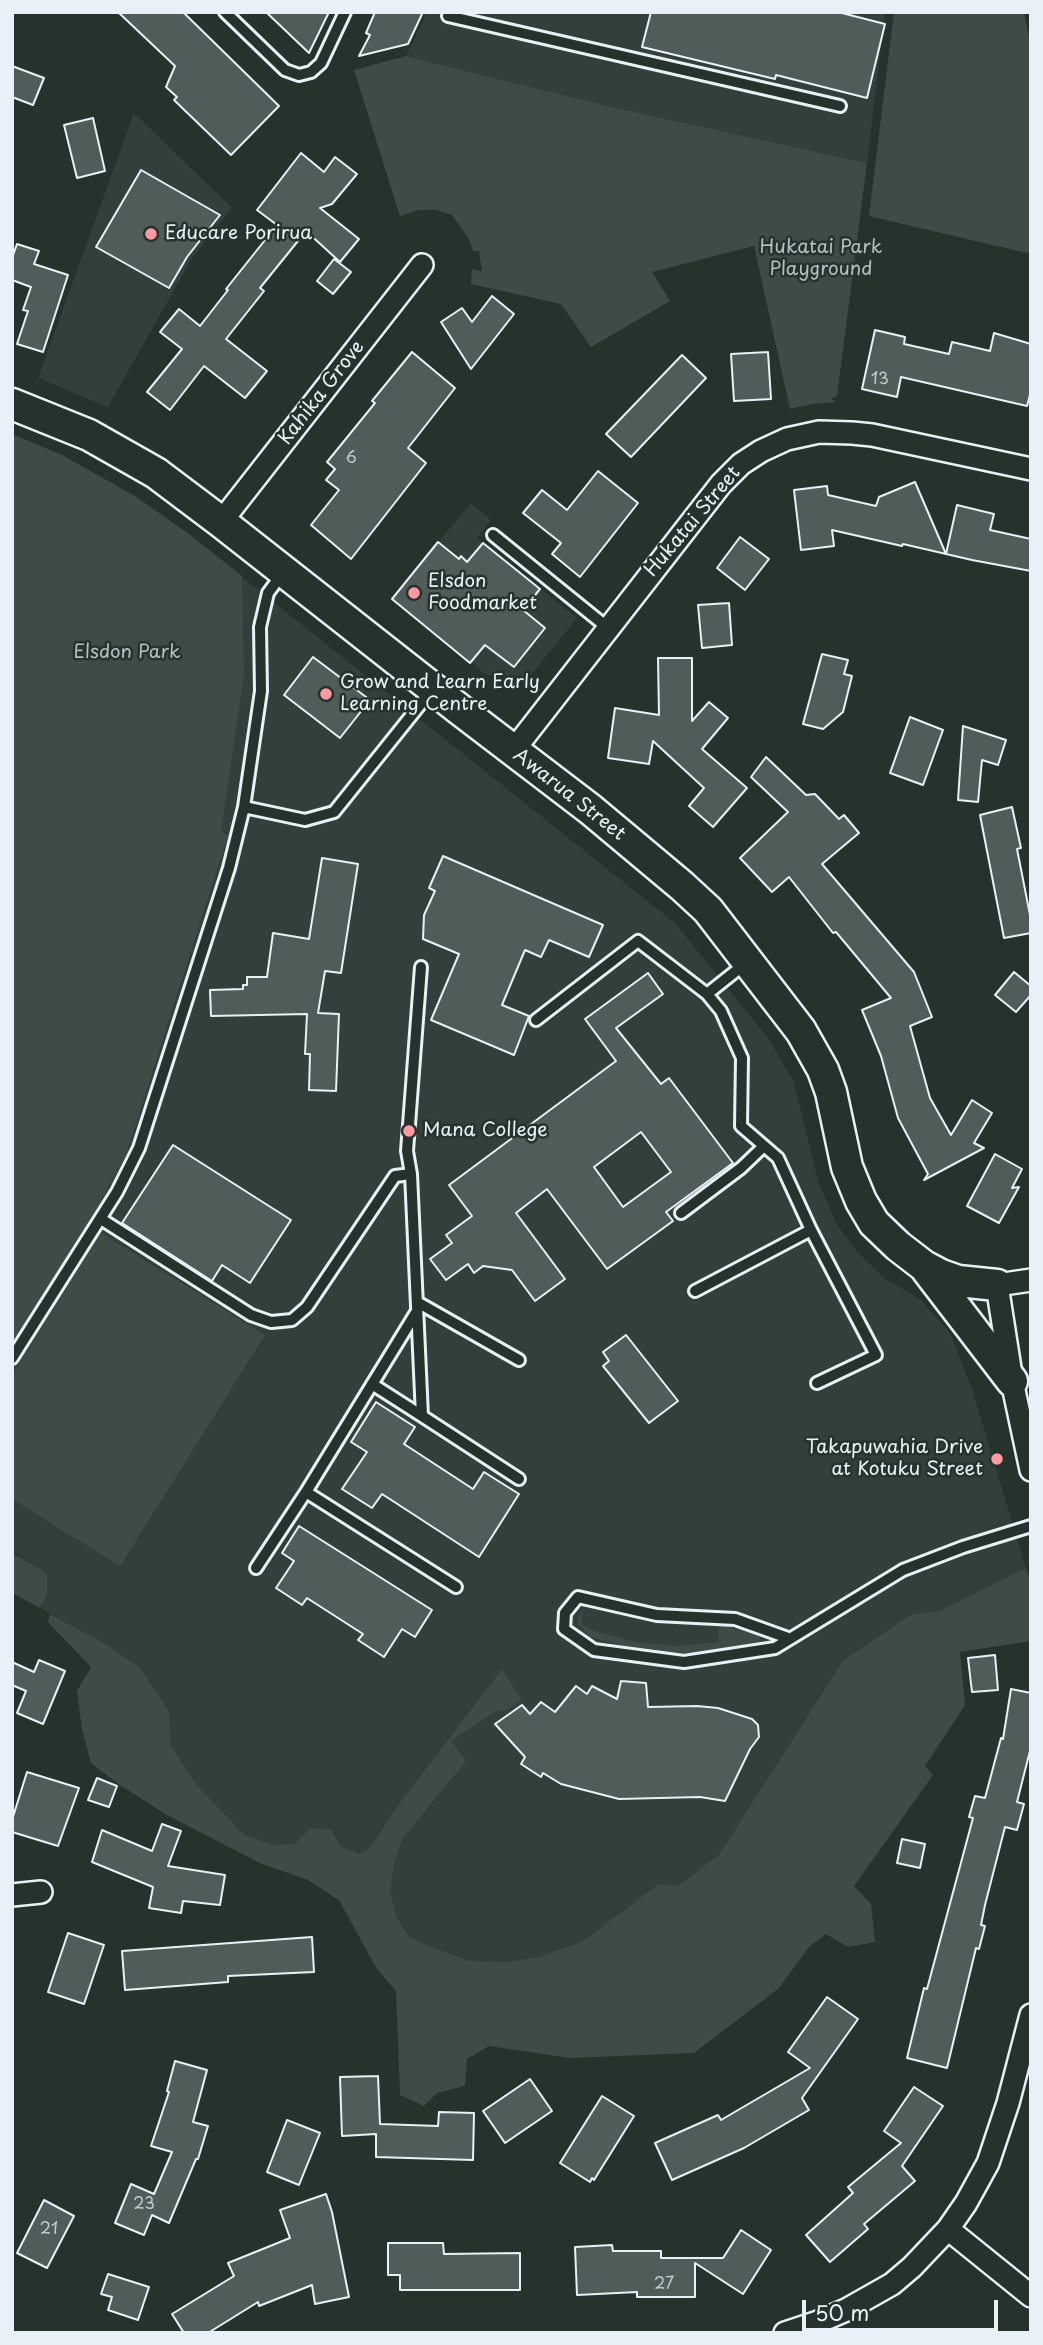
<!DOCTYPE html>
<html>
<head>
<meta charset="utf-8">
<style>
  body { margin:0 }
  #map { position:relative; width:1043px; height:2345px; overflow:hidden; background:#26332d; font-family:"Playpen Sans",sans-serif }
  canvas { display:block }
  .frame { position:absolute; inset:0; border:14px solid #e8f1f8; pointer-events:none }
  .scale { position:absolute; left:802px; top:2300px; width:196px; height:32px; box-sizing:border-box; border:4px solid #e8f1f8; border-top:0; padding-left:9px; font-size:21px; line-height:24px; white-space:nowrap; color:#e8f1f8; -webkit-text-stroke:5px #26332d; paint-order:stroke }
</style>
</head>
<body>
<div id="map">
<canvas width="1043" height="2345"></canvas>
<div class="frame"></div>
<div class="scale">50 m</div>
</div>
<script>
const c = document.querySelector('canvas').getContext('2d');
c.lineJoin = 'round';
function paint(path, color) { c.fillStyle = color; c.fill(path, 'evenodd'); }
const poly = rows => new Path2D(rows.map(r => 'M' + r).join(''));
function strokePath(path, color, width, dash) { c.strokeStyle = color; c.lineWidth = width; c.lineCap = dash ? 'butt' : 'round'; c.setLineDash(dash || []); c.stroke(path); }
function drawText(font, color, halo, rows, align = 'center') {
  c.font = font + ' "Playpen Sans",sans-serif'; c.lineWidth = 5; c.setLineDash([]); c.textBaseline = 'middle'; c.strokeStyle = halo; c.fillStyle = color; for (const [text, x, y, turn = 0] of rows) {
    c.save(); c.translate(x, y); c.rotate((+turn || 0) * Math.PI / 180); c.textAlign = isNaN(turn) ? turn : align; if (halo) c.strokeText(text, 0, 0); c.fillText(text, 0, 0); c.restore();
  }
}
paint(poly([
  [427,12,885,12,867,163,596,103,406,56],
  [134,113,232,208,191,260,108,407,38,378],
  [12,436,242,577,675,923,768,1038,794,1082,818,1181,836,1223,858,1253,884,1278,921,1300,950,1333,972,1389,1026,1568,940,1611,783,1825,551,1981,377,1969,339,1900,308,1880,262,1864,167,1815,120,1785,91,1763,82,1729,77,1691,105,1644,40,1608,47,1595,19,1555,12,1553],
  [471,503,491,520,477,538,577,618,531,675,516,684,485,674,392,599]
]), '#333f3a');
paint(poly([
  [894,12,1024,12,1031,47,1031,254,869,216],
  [406,56,608,106,867,163,837,396,831,399,836,402,812,404,790,409,754,246,652,272,670,301,591,347,561,304,471,284,472,269,482,271,479,251,473,251,469,239,452,215,436,210,419,210,400,216,354,70],
  [12,434,62,455,135,496,189,534,242,576,244,674,221,832,228,835,127,1152,99,1205,12,1345],
  [101,1233,265,1335,120,1566,12,1499,12,1375],
  [12,1553,47,1574,47,1595,40,1608,12,1593],
  [1026,1568,1031,1584,1031,1641,960,1652,965,1705,925,1766,933,1775,854,1886,871,1904,875,1942,848,1947,826,1934,809,1947,779,1988,694,2053,570,2058,489,2046,467,2059,465,2086,437,2093,424,2106,400,2095,396,1991,377,1969,339,1900,308,1880,262,1864,167,1815,120,1785,91,1763,82,1729,77,1691,91,1667,48,1622,50,1614,106,1644,140,1668,169,1712,170,1744,195,1783,244,1835,273,1845,295,1844,311,1828,331,1830,340,1846,359,1854,372,1846,394,1811,502,1669,522,1700,506,1710,495,1712,451,1741,466,1761,403,1838,394,1863,390,1892,397,1918,408,1936,424,1944,469,1961,507,1962,539,1957,582,1942,659,1884,678,1886,719,1855,843,1661,910,1615,940,1611],
  [583,1609,581,1624,597,1632,637,1642,678,1646,718,1642,719,1628,721,1625,758,1635,761,1640,760,1643,750,1646,698,1653,665,1653,632,1648,590,1637,579,1625,578,1618]
]), '#3e4b47');
const building = poly([
  [118,12,183,12,279,106,231,155,174,100,177,97,166,87,175,66,118,12],
  [266,12,329,12,309,53,266,12],
  [375,12,423,12,408,44,359,56,370,35,366,33,375,12],
  [651,12,838,12,885,24,867,98,776,75,775,79,642,47,651,12],
  [12,66,44,78,33,105,12,97,12,66],
  [93,118,105,171,77,178,64,125,93,118],
  [301,153,324,172,335,157,357,174,332,204,320,208,359,239,340,262,306,231,260,288,264,291,226,339,267,371,245,398,204,366,170,410,147,392,182,349,160,332,179,309,200,326,228,290,226,289,277,225,257,210,301,153],
  [141,170,220,215,187,257,169,288,96,247,141,170],
  [17,244,39,251,34,264,68,275,43,352,17,344,28,311,23,310,31,287,12,280,12,258,17,244],
  [334,259,351,272,333,294,317,281,334,259],
  [492,296,514,314,471,369,441,322,462,308,472,322,492,296],
  [875,330,905,337,904,344,949,354,952,342,990,351,994,333,1031,344,1031,391,1027,406,901,377,897,397,862,389,875,330],
  [412,352,455,388,408,448,426,463,351,559,311,525,339,490,326,480,335,469,327,462,375,403,372,401,412,352],
  [768,352,771,399,734,401,731,354,768,352],
  [682,355,706,378,631,457,606,434,682,355],
  [598,471,638,503,580,577,552,554,561,543,523,513,542,490,567,510,598,471],
  [915,482,946,554,957,505,994,514,990,530,1031,539,1031,571,972,560,903,544,902,546,832,530,834,546,801,550,794,490,827,486,828,495,876,506,879,497,915,482],
  [740,537,769,559,745,590,717,568,740,537],
  [438,542,459,559,461,556,467,562,483,543,540,589,523,610,545,628,514,667,485,645,470,663,392,599,438,542],
  [729,603,732,645,702,648,698,605,729,603],
  [822,654,848,660,844,674,852,676,843,712,823,729,803,724,822,654],
  [313,657,370,700,340,738,284,695,313,657],
  [658,658,692,658,692,721,709,702,728,718,702,749,747,788,713,827,689,806,704,788,653,741,649,764,608,758,615,708,659,715,658,658],
  [910,717,943,730,923,785,890,773,910,717],
  [963,726,1006,740,998,765,982,760,978,802,958,800,963,726],
  [766,757,806,795,815,794,839,819,844,815,859,833,822,864,914,972,932,1017,910,1026,930,1098,951,1135,972,1100,992,1113,974,1143,984,1148,924,1180,928,1174,898,1118,881,1056,862,1010,891,998,836,932,833,933,789,877,772,892,740,858,788,812,751,777,766,757],
  [1012,807,1021,848,1017,849,1031,920,1031,933,1004,938,980,815,1012,807],
  [443,856,603,925,589,957,549,940,541,957,525,950,502,1005,529,1016,514,1055,431,1020,459,954,423,939,424,915,435,891,429,888,443,856],
  [322,858,358,864,341,973,325,971,318,1013,339,1014,336,1091,309,1090,310,1054,305,1054,307,1014,211,1016,210,990,243,989,243,985,247,985,247,977,267,977,273,933,309,939,322,858],
  [1014,972,1031,986,1031,995,1016,1012,995,995,1014,972],
  [648,973,663,994,616,1028,661,1084,669,1078,733,1163,666,1212,673,1221,607,1269,547,1189,516,1213,565,1279,535,1301,512,1270,483,1266,474,1273,468,1264,446,1280,430,1259,452,1243,446,1235,472,1216,449,1185,616,1061,585,1019,648,973],
  [641,1132,671,1172,623,1207,594,1167,641,1132],
  [173,1145,291,1220,250,1283,222,1265,212,1281,122,1223,173,1145],
  [995,1154,1022,1169,1012,1188,1019,1187,999,1223,967,1206,995,1154],
  [626,1335,678,1401,649,1423,603,1366,609,1361,603,1352,626,1335],
  [376,1402,415,1427,404,1444,473,1489,484,1472,519,1494,479,1557,382,1494,372,1508,342,1489,367,1452,351,1442,376,1402],
  [299,1526,432,1610,415,1637,402,1629,384,1657,358,1640,363,1634,307,1598,302,1605,276,1588,294,1561,282,1553,299,1526],
  [995,1655,998,1690,972,1692,968,1658,995,1655],
  [39,1660,65,1671,43,1724,17,1713,26,1691,12,1685,12,1662,34,1672,39,1660],
  [621,1681,646,1683,648,1707,697,1706,718,1708,752,1719,758,1725,759,1737,750,1749,725,1801,700,1797,619,1799,561,1784,543,1773,541,1777,521,1764,525,1757,495,1724,522,1705,530,1714,541,1702,555,1712,576,1686,587,1694,592,1686,617,1699,621,1681],
  [1011,1689,1031,1693,1031,1747,1017,1802,1024,1804,1017,1830,1005,1827,985,1905,981,1925,985,1926,979,1949,976,1948,947,2068,907,2058,924,1988,927,1989,973,1818,969,1817,975,1796,985,1798,1001,1738,1003,1739,1011,1689],
  [27,1772,79,1788,58,1846,12,1832,12,1820,27,1772],
  [97,1778,117,1786,109,1807,88,1800,97,1778],
  [162,1824,181,1831,168,1866,225,1875,220,1905,183,1901,181,1913,149,1908,153,1887,92,1862,102,1830,152,1851,162,1824],
  [902,1839,925,1844,920,1868,897,1863,902,1839],
  [68,1933,104,1945,84,2004,48,1992,68,1933],
  [312,1937,314,1972,228,1976,228,1982,125,1990,122,1951,312,1937],
  [827,1997,858,2019,802,2098,809,2110,744,2148,672,2180,655,2143,718,2115,721,2120,810,2068,788,2052,827,1997],
  [175,2061,207,2070,193,2122,208,2126,198,2159,196,2159,169,2223,152,2215,144,2235,115,2223,131,2184,154,2194,172,2152,151,2146,169,2092,167,2091,175,2061],
  [378,2076,380,2124,438,2126,439,2112,474,2113,473,2160,376,2157,376,2134,342,2136,340,2077,378,2076],
  [530,2079,552,2111,505,2143,483,2111,530,2079],
  [914,2087,943,2106,902,2166,915,2181,864,2224,868,2229,830,2262,806,2235,853,2193,848,2187,901,2143,884,2131,914,2087],
  [602,2096,634,2116,594,2180,592,2178,590,2182,560,2163,602,2096],
  [287,2120,320,2133,299,2185,267,2172,287,2120],
  [326,2194,332,2212,349,2297,315,2304,312,2285,259,2306,258,2302,208,2333,184,2333,172,2314,234,2276,228,2263,290,2238,280,2210,326,2194],
  [44,2200,74,2216,47,2268,17,2253,44,2200],
  [741,2230,771,2250,743,2294,695,2263,695,2297,637,2297,637,2292,577,2295,575,2247,612,2245,613,2251,661,2251,661,2258,723,2258,741,2230],
  [388,2243,443,2243,444,2254,520,2253,520,2290,400,2290,400,2275,388,2275,388,2243],
  [108,2274,149,2287,138,2320,108,2310,112,2297,101,2294,108,2274]
]);
paint(building, '#505c59');
strokePath(building, '#e8f1f8', 2);
const lane = poly([
  [225,12,285,70,299,75,311,72,321,63,345,12],
  [449,12,448,16,840,106],
  [493,535,608,628],
  [282,574,268,593,260,627,261,691,244,807,305,820,334,812,431,691],
  [746,963,707,994,721,1011,742,1058,741,1126,778,1158,811,1230,876,1355,817,1383],
  [536,1020,638,941,707,994],
  [411,1174,407,1151,421,967],
  [681,1213,741,1168,764,1146],
  [101,1219,251,1315,271,1322,292,1320,307,1307,395,1176,411,1174,422,1416,519,1479],
  [695,1291,811,1230],
  [417,1302,519,1360],
  [417,1311,306,1492,456,1587],
  [12,1358,117,1192,139,1148,229,868,244,807],
  [372,1384,422,1416],
  [256,1568,306,1492],
  [788,1638,735,1619,657,1615,578,1597,565,1613,564,1629,594,1650,684,1662,775,1648,903,1570,963,1547,1031,1526]
]);
const street = poly([
  [221,522,422,265],
  [513,751,721,484,741,464,761,451,787,439,819,432,852,433,872,435,1031,469],
  [1031,1280,997,1285,1012,1381,1031,1470],
  [12,1895,41,1892],
  [948,2229,1031,2296],
  [785,2333,818,2322,846,2310,892,2284,912,2267,948,2229,966,2203,988,2163,1008,2103,1031,2015]
]);
const secondary = poly([
  [12,404,89,435,156,473,221,522,459,709,590,809,682,886,708,910,801,1031,823,1070,831,1092,847,1167,861,1201,874,1223,898,1246,924,1266,941,1275,958,1281,997,1285],
  [927,1270,1012,1381]
]);
strokePath(lane, '#e8f1f8', 16);
strokePath(street, '#e8f1f8', 26);
strokePath(secondary, '#e8f1f8', 35);
strokePath(lane, '#26332d', 10);
strokePath(street, '#26332d', 21);
strokePath(secondary, '#26332d', 30);
for (const [x, y, r, color] of [
  [151,234,7,"#ff9aa2"],
  [414,593,7,"#ff9aa2"],
  [326,694,7,"#ff9aa2"],
  [409,1131,7,"#ff9aa2"],
  [997,1459,7,"#ff9aa2"]
]) { const dot = new Path2D(); dot.arc(x, y, r, 0, 2 * Math.PI); c.fillStyle = color; c.fill(dot); strokePath(dot, '#26332d', 2.5); }
drawText('16px', '#c2ccd0', null, [
  ["13",880,380],
  ["6",351,459],
  ["23",144,2205],
  ["21",49,2230],
  ["27",664,2285]
]);
drawText('19px', '#e8f1f8', '#26332d', [
  ["Educare Porirua",165,234],
  ["Elsdon",428,582],
  ["Foodmarket",428,604],
  ["Grow and Learn Early",340,683],
  ["Learning Centre",340,705],
  ["Mana College",423,1131],
  ["Takapuwahia Drive",983,1448,"right"],
  ["at Kotuku Street",983,1470,"right"]
], 'left');
drawText('19px', '#b5bfc3', '#26332d', [
  ["Hukatai Park",821,248],
  ["Playground",821,270],
  ["Elsdon Park",127,653]
]);
drawText('19px', '#e8f1f8', '#26332d', [
  ["Kahika Grove",322,393,-52],
  ["Hukatai Street",693,522,-50],
  ["Awarua Street",569,795,38]
]);
</script>
</body>
</html>
